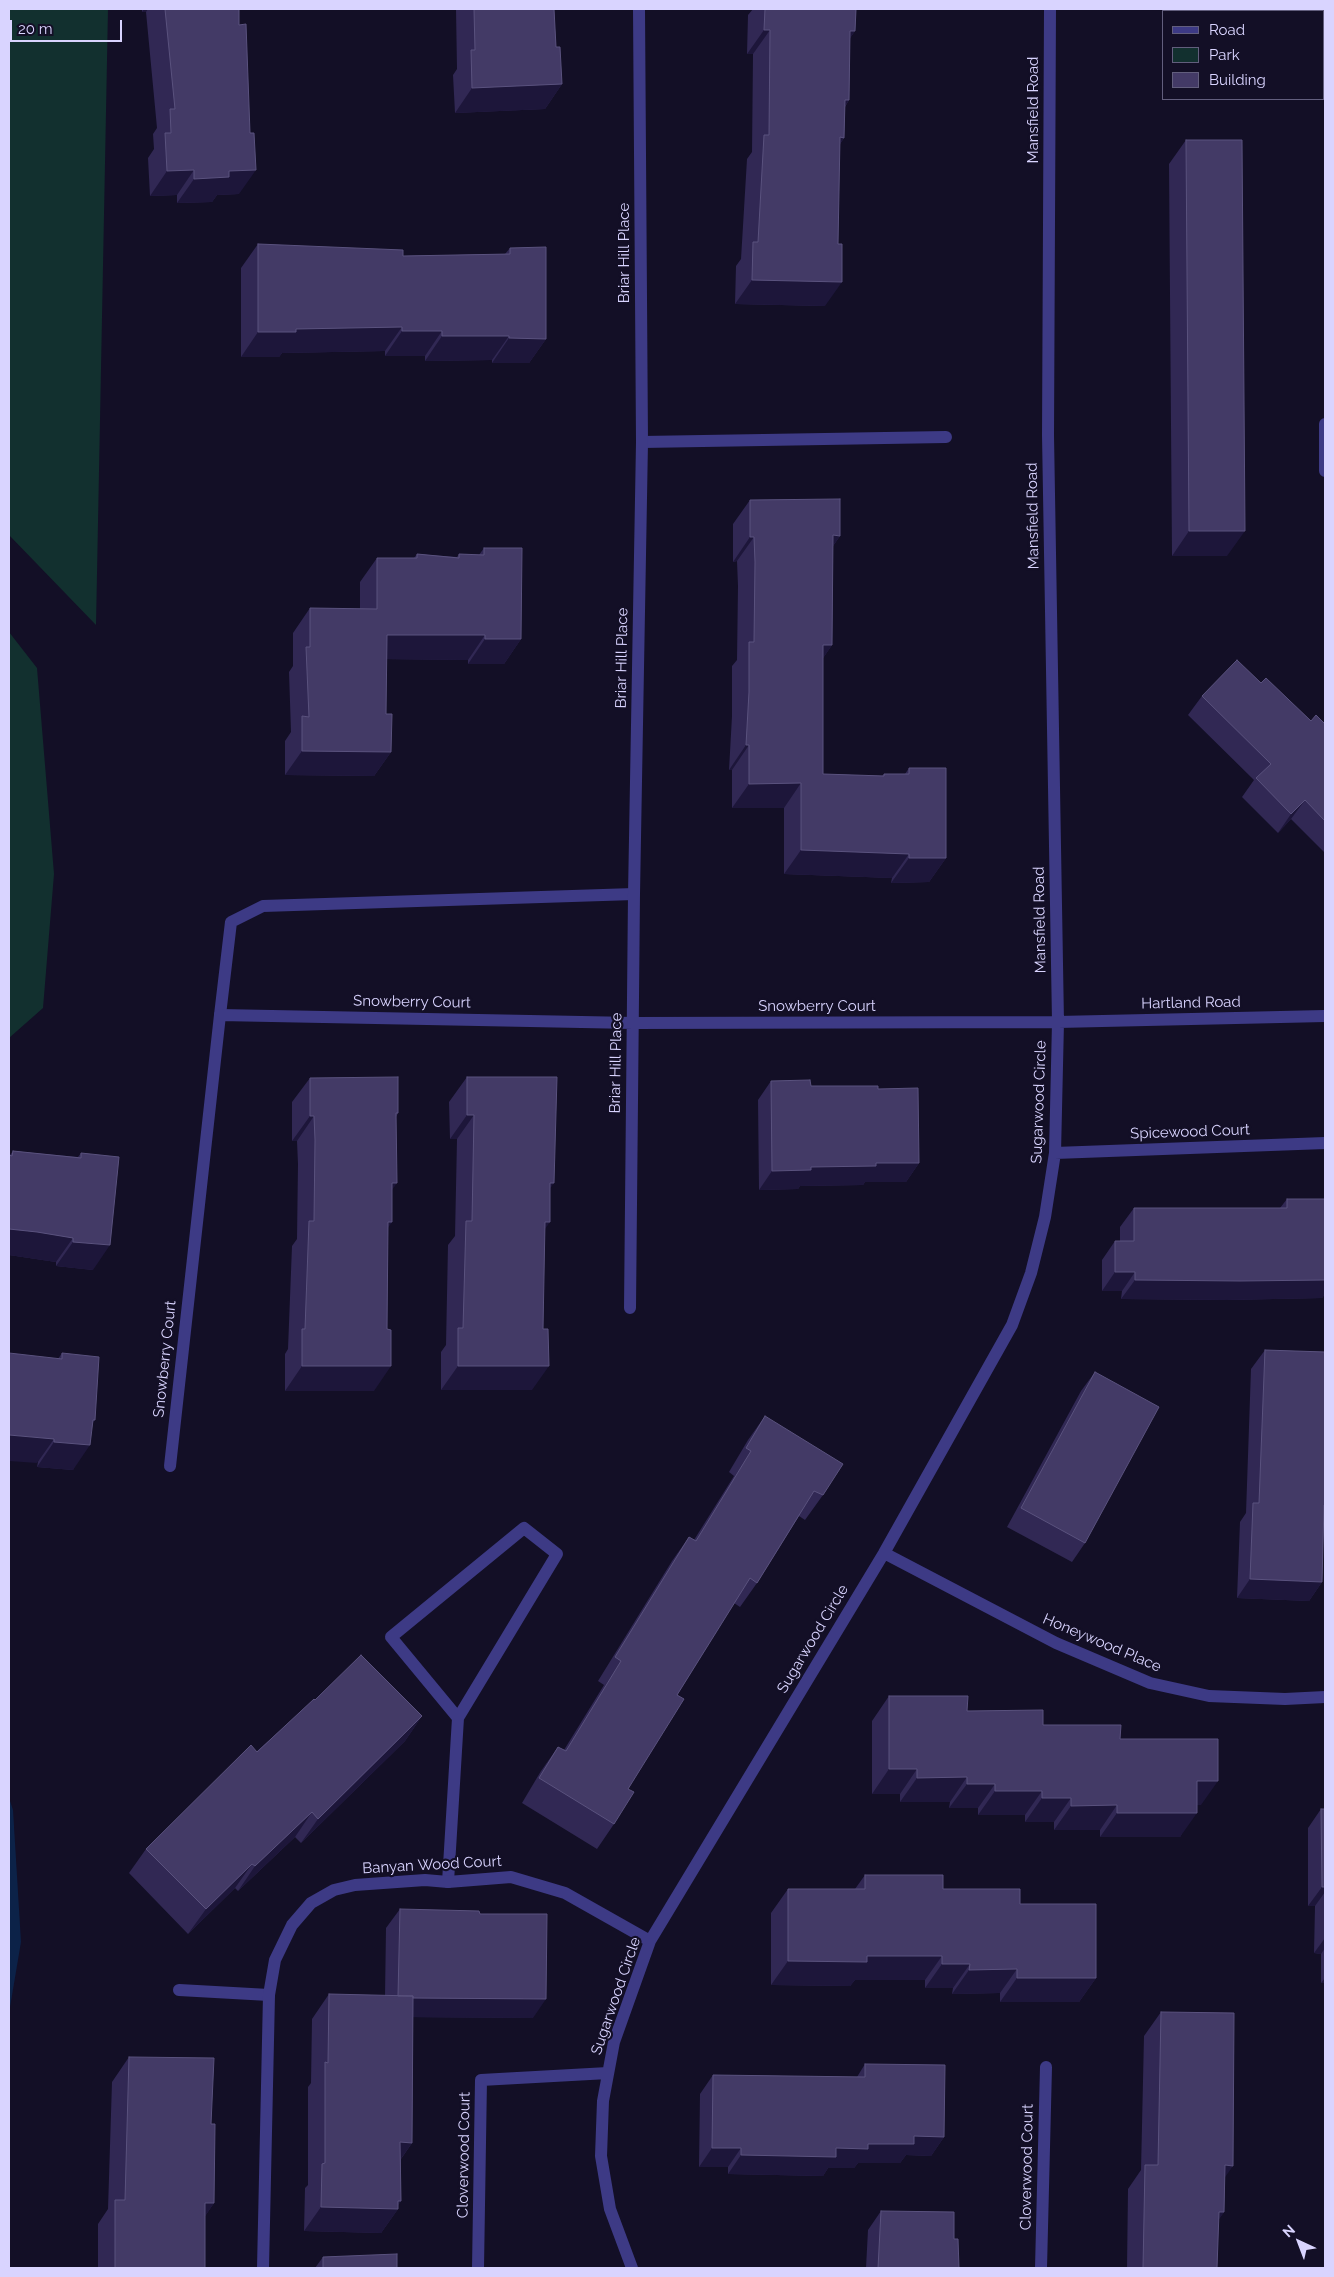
<!DOCTYPE html>
<html>
<head>
<meta charset="utf-8">
<style>
  body { margin:0 }
  #map { position:relative; width:1334px; height:2277px; overflow:hidden; background:#130f26; font-family:Raleway,sans-serif }
  canvas { display:block }
  .frame { position:absolute; inset:0; border:10px solid #d9d4ff; pointer-events:none }
  .legend { position:absolute; left:1162px; top:10px; width:162px; height:90px; box-sizing:border-box; background:#130f26; border:1px solid #625e7d; margin:0; padding:6px 9px; list-style:none; font-size:15px; color:#d9d4ff }
  .legend li { display:flex; align-items:center; gap:10px; height:25px }
  .legend b { width:25px; border:1px solid #625e7d }
  .north { position:absolute; left:1274px; top:2217px; width:50px; height:50px; -webkit-text-stroke:4px #130f26; paint-order:stroke; rotate:317deg; font-size:14px; font-weight:700; line-height:20px; text-align:center; color:#d9d4ff }
  .north::after { content:''; display:block; margin:auto; width:18px; height:22px; background:#d9d4ff; clip-path:polygon(50% 0,100% 100%,50% 72%,0 100%) }
  .scale { position:absolute; left:10px; top:20px; width:112px; height:22px; box-sizing:border-box; border:2px solid #d9d4ff; border-top:0; padding-left:6px; font-size:15px; line-height:18px; white-space:nowrap; color:#d9d4ff; -webkit-text-stroke:4px #130f26; paint-order:stroke }
</style>
</head>
<body>
<div id="map">
<canvas width="1334" height="2277"></canvas>
<div class="frame"></div>
<ul class="legend">
<li><b style="height:6px;background:#3d3a85"></b>Road</li>
<li><b style="height:14px;background:#12302f"></b>Park</li>
<li><b style="height:14px;background:#433a66"></b>Building</li>
</ul>
<div class="north">N</div>
<div class="scale">20 m</div>
</div>
<script>
const c = document.querySelector('canvas').getContext('2d');
c.lineJoin = 'round';
function paint(path, color) { c.fillStyle = color; c.fill(path, 'evenodd'); }
const poly = rows => new Path2D(rows.map(r => 'M' + r).join(''));
function strokePath(path, color, width, dash) { c.strokeStyle = color; c.lineWidth = width; c.lineCap = dash ? 'butt' : 'round'; c.setLineDash(dash || []); c.stroke(path); }
function drawText(font, color, halo, rows, align = 'center') {
  c.font = font + ' Raleway,sans-serif'; c.lineWidth = 4.5; c.setLineDash([]); c.textBaseline = 'middle'; c.strokeStyle = halo; c.fillStyle = color; for (const [text, x, y, turn = 0] of rows) {
    c.save(); c.translate(x, y); c.rotate((+turn || 0) * Math.PI / 180); c.textAlign = isNaN(turn) ? turn : align; if (halo) c.strokeText(text, 0, 0); c.fillText(text, 0, 0); c.restore();
  }
}
paint(poly([
  [9,9,108,9,96,625,9,535],
  [9,632,37,668,54,874,43,1008,9,1038]
]), '#12302f');
paint(poly([
  [9,1798,13,1810,21,1942,9,2013]
]), '#0c2248');
strokePath(poly([
  [642,442,946,437],
  [220,1015,231,922,263,906,634,894],
  [448,1882,458,1718,557,1554,524,1528,391,1637,458,1718],
  [179,1990,269,1995]
]), '#3d3a85', 12);
strokePath(poly([
  [1325,424,1325,471],
  [1055,1153,1325,1143],
  [630,1308,634,894,642,442,639,9],
  [170,1466,220,1015,633,1023,1058,1022,1325,1016],
  [884,1553,1056,1643,1150,1683,1209,1696,1285,1699,1325,1697],
  [263,2268,269,1995,275,1960,292,1925,311,1903,334,1890,355,1885,425,1880,448,1882,511,1877,565,1893,650,1941],
  [478,2268,481,2080,608,2073],
  [632,2268,610,2209,601,2156,603,2101,614,2042,650,1941,884,1553,1012,1325,1031,1273,1045,1217,1055,1153,1058,1022,1048,435,1050,9],
  [1041,2268,1046,2067]
]), '#3d3a85', 12);
paint(poly([
  [142,9,239,9,239,194,217,195,212,202,177,203,177,195,150,196,148,158,154,149,153,134,157,128,146,12,142,12],
  [456,9,554,9,556,47,562,84,545,109,455,113,453,75,457,69],
  [753,9,856,9,855,31,850,38,849,100,845,107,844,138,840,144,825,306,735,304,736,266,741,259,747,159,752,152,753,54,747,54,748,15],
  [1186,140,1227,556,1172,556,1169,164],
  [258,244,403,256,505,254,510,248,546,339,529,363,492,363,492,360,425,361,425,356,385,356,385,351,282,353,279,357,241,357,241,268],
  [750,500,840,536,833,546,832,645,823,658,823,774,882,776,884,774,905,774,909,768,946,858,929,882,891,883,892,878,784,874,784,808,732,808,732,770,729,770,732,716,732,666,737,660,738,586,737,561,733,562,733,524],
  [484,548,521,639,504,664,468,664,468,660,386,659,386,714,391,752,374,776,285,775,285,741,291,732,289,672,293,666,293,633,310,608,360,609,360,582,377,558,414,558,417,554,457,557,459,554,479,555],
  [1261,683,1311,721,1325,724,1325,853,1291,819,1278,833,1242,797,1254,780,1188,715,1202,696],
  [467,1077,550,1189,545,1228,532,1390,441,1390,441,1352,446,1345,448,1245,455,1236,457,1139,450,1139,449,1102],
  [310,1078,398,1113,396,1117,392,1189,388,1228,374,1391,285,1391,285,1354,288,1349,292,1246,297,1239,298,1164,297,1141,292,1141,292,1102],
  [771,1081,811,1086,878,1089,919,1163,906,1182,865,1182,863,1185,800,1186,798,1189,759,1190,758,1100],
  [13,1151,78,1157,81,1153,93,1270,56,1266,56,1262,9,1255,9,1155,10,1155],
  [1287,1199,1325,1199,1325,1294,1322,1298,1227,1300,1121,1299,1122,1291,1102,1291,1102,1260,1115,1241,1120,1241,1120,1227,1134,1208,1280,1208],
  [1265,1350,1325,1352,1325,1514,1324,1516,1322,1582,1309,1601,1237,1598,1240,1522,1246,1513,1251,1369],
  [62,1353,92,1424,73,1470,37,1467,58,1359],
  [1095,1372,1085,1543,1072,1562,1007,1527,1081,1391],
  [765,1416,823,1495,805,1520,799,1516,757,1583,740,1607,734,1603,677,1695,628,1789,614,1824,597,1849,522,1803,541,1771,558,1747,564,1750,604,1685,598,1681,672,1561,689,1537,694,1540,734,1476,729,1472,748,1440],
  [889,1696,1120,1739,1201,1805,1197,1805,1180,1837,1100,1837,1100,1830,1054,1830,1054,1822,1025,1822,1025,1815,978,1815,978,1808,949,1808,950,1802,900,1802,900,1794,872,1794,872,1721],
  [315,1700,422,1716,405,1741,301,1843,295,1837,238,1891,235,1888,188,1934,129,1873,146,1849],
  [1321,1809,1325,1809,1325,1983,1321,1983,1321,1954,1314,1953,1315,1906,1308,1906,1308,1828],
  [865,1875,1020,1904,1096,1978,1079,2002,1000,2002,1000,1993,952,1994,953,1988,925,1988,925,1980,855,1980,850,1986,771,1985,771,1913,788,1889,855,1889],
  [400,1909,480,1914,533,2018,413,2017,412,2143,401,2159,401,2201,398,2205,398,2209,381,2233,304,2231,305,2188,308,2185,308,2087,311,2083,312,2019,329,1994,385,1996,386,1928],
  [1161,2012,1225,2177,1224,2212,1218,2220,1217,2268,1127,2268,1128,2189,1141,2170,1144,2036],
  [129,2057,211,2124,214,2203,205,2216,205,2268,98,2268,98,2224,108,2209,112,2082],
  [865,2064,944,2137,931,2156,906,2155,900,2163,858,2163,854,2168,828,2168,823,2176,728,2174,728,2167,699,2167,700,2094,713,2075,857,2077],
  [881,2211,954,2239,959,2268,866,2268,868,2230],
  [323,2257,397,2268,315,2268]
]), '#312854');
paint(poly([
  [144,9,148,9,146,12,142,12],
  [764,30,770,30,753,54,747,54],
  [850,31,855,31,838,55],
  [562,84,545,109,455,113,472,88],
  [845,100,849,100,832,125],
  [840,137,844,138,827,162],
  [194,170,177,195,150,196,167,171],
  [256,170,239,194,217,195,212,202,177,203,194,179,229,171],
  [752,280,842,282,825,306,735,304],
  [402,327,385,351,282,353,279,357,241,357,258,332,296,329],
  [402,331,442,331,425,356,385,356],
  [442,336,509,336,492,360,425,361],
  [509,338,546,339,529,363,492,363],
  [1189,531,1245,531,1227,556,1172,556],
  [833,535,840,536,823,560],
  [750,537,754,537,737,561,733,562],
  [387,635,485,635,468,660,369,659],
  [485,639,521,639,504,664,468,664],
  [823,645,832,645,815,670],
  [746,745,749,745,732,770,729,770],
  [302,751,391,752,374,776,285,775],
  [801,783,784,808,732,808,749,784],
  [1305,800,1291,819,1278,833,1291,814],
  [801,850,909,854,892,878,784,874],
  [909,858,946,858,929,882,891,883],
  [467,1115,474,1115,457,1139,450,1139],
  [310,1116,314,1116,297,1141,292,1141],
  [876,1163,919,1163,906,1182,865,1182,863,1185,800,1186,798,1189,759,1190,772,1171,811,1167],
  [392,1183,397,1183,380,1207],
  [550,1183,554,1183,537,1207],
  [388,1222,392,1222,375,1247],
  [545,1222,550,1222,533,1246],
  [9,1229,37,1232,73,1238,56,1262,9,1255],
  [73,1242,110,1245,93,1270,56,1266],
  [1115,1272,1135,1272,1122,1291,1102,1291],
  [1135,1280,1325,1280,1325,1294,1322,1298,1227,1300,1121,1299],
  [302,1366,391,1366,374,1391,285,1391],
  [458,1366,549,1366,532,1390,441,1390],
  [93,1420,95,1420,78,1444,90,1445,73,1470,37,1467,54,1442],
  [9,1435,54,1439,37,1463,9,1461],
  [1250,1579,1322,1582,1309,1601,1237,1598],
  [422,1716,405,1741,301,1843,318,1819],
  [889,1769,917,1769,900,1794,872,1794],
  [967,1777,950,1802,900,1802,917,1778],
  [1197,1781,1218,1781,1201,1805,1180,1806],
  [967,1784,995,1784,978,1808,949,1808],
  [995,1791,1042,1791,1025,1815,978,1815],
  [1042,1798,1071,1798,1054,1822,1025,1822],
  [1117,1805,1100,1830,1054,1830,1071,1806],
  [312,1812,295,1837,238,1891,255,1866],
  [1117,1813,1197,1813,1180,1837,1100,1837],
  [252,1864,235,1888,188,1934,206,1909],
  [1322,1887,1325,1887,1325,1892,1315,1906,1308,1906],
  [1325,1938,1325,1948,1321,1954,1314,1953],
  [867,1956,942,1956,925,1980,855,1980,850,1986,771,1985,788,1961],
  [942,1964,970,1964,953,1988,925,1988],
  [1017,1969,1000,1993,952,1994,969,1970],
  [1017,1978,1096,1978,1079,2002,1000,2002],
  [1325,1978,1325,1983,1321,1983],
  [398,1998,546,1999,533,2018,384,2017],
  [914,2136,944,2137,931,2156,906,2155,900,2163,858,2163,854,2168,828,2168,823,2176,728,2174,741,2155,836,2148],
  [400,2142,412,2143,395,2167],
  [712,2148,741,2148,728,2167,699,2167],
  [1225,2165,1233,2166,1216,2190],
  [401,2201,396,2209,398,2209,381,2233,304,2231,321,2207],
  [205,2203,214,2203,197,2228],
  [1219,2212,1224,2212,1207,2237]
]), '#1d163a');
const building = poly([
  [165,9,239,9,239,25,246,24,250,133,254,133,256,170,229,171,229,177,194,179,194,170,167,171,165,133,171,133,170,109,175,109,165,9],
  [474,9,554,9,556,47,560,47,562,84,472,88,471,50,475,50,474,9],
  [765,9,856,9,855,31,850,31,849,100,845,100,844,138,840,137,838,244,842,244,842,282,752,280,753,242,758,242,764,135,769,135,770,30,764,30,765,9],
  [1186,140,1242,140,1245,531,1189,531,1186,140],
  [258,244,403,250,403,256,510,254,510,248,546,247,546,339,509,338,509,336,442,336,442,331,402,331,402,327,296,329,296,332,258,332,258,244],
  [840,499,840,536,833,535,832,645,823,645,823,774,884,776,884,774,909,774,909,768,946,768,946,858,909,858,909,854,801,850,801,783,749,784,749,745,746,745,749,692,749,642,754,642,755,562,754,537,750,537,750,500,840,499],
  [484,548,522,548,521,639,485,639,485,635,387,635,386,714,392,714,391,752,302,751,302,716,309,717,306,647,310,647,310,608,377,609,377,558,417,558,417,554,459,558,459,554,484,555,484,548],
  [1237,660,1261,683,1266,678,1311,721,1316,715,1325,724,1325,821,1305,800,1291,814,1256,778,1271,764,1202,696,1237,660],
  [398,1077,398,1113,396,1113,397,1183,392,1183,392,1222,388,1222,387,1329,391,1330,391,1366,302,1366,302,1329,305,1329,309,1221,314,1221,315,1140,314,1116,310,1116,310,1078,398,1077],
  [467,1077,557,1077,554,1183,550,1183,550,1222,545,1222,543,1329,548,1329,549,1366,458,1366,458,1328,463,1328,466,1221,472,1221,474,1115,467,1115,467,1077],
  [810,1080,811,1086,878,1086,878,1089,918,1088,919,1163,876,1163,876,1166,811,1167,811,1170,772,1171,771,1081,810,1080],
  [13,1151,81,1158,81,1153,119,1157,110,1245,73,1242,73,1238,37,1232,9,1229,9,1155,12,1156,13,1151],
  [1287,1199,1325,1199,1325,1280,1240,1281,1135,1280,1135,1272,1115,1272,1115,1241,1134,1241,1134,1208,1287,1208,1287,1199],
  [1265,1350,1325,1352,1325,1505,1324,1505,1322,1582,1250,1579,1253,1503,1259,1503,1265,1350],
  [9,1353,62,1359,62,1353,99,1357,95,1420,93,1420,90,1445,54,1442,54,1439,9,1435,9,1353],
  [1095,1372,1159,1407,1085,1543,1021,1508,1095,1372],
  [765,1416,843,1464,823,1495,814,1491,757,1583,750,1578,677,1695,684,1699,628,1789,634,1792,614,1824,539,1778,558,1747,566,1751,621,1661,615,1657,689,1537,696,1541,751,1451,746,1448,765,1416],
  [361,1655,422,1716,318,1819,312,1812,255,1866,252,1864,206,1909,146,1849,251,1745,257,1752,314,1699,315,1700,361,1655],
  [889,1696,968,1696,967,1711,1043,1710,1043,1725,1121,1725,1120,1739,1218,1739,1218,1781,1197,1781,1197,1813,1117,1813,1117,1805,1071,1806,1071,1798,1042,1798,1042,1791,995,1791,995,1784,967,1784,967,1777,917,1778,917,1769,889,1769,889,1696],
  [1321,1809,1325,1809,1325,1887,1322,1887,1321,1809],
  [865,1875,943,1875,943,1889,1020,1889,1020,1904,1096,1904,1096,1978,1017,1978,1017,1969,969,1970,970,1964,942,1964,942,1956,867,1956,867,1962,788,1961,788,1889,865,1889,865,1875],
  [400,1909,479,1911,480,1914,547,1914,546,1999,413,1998,413,1996,398,1996,400,1909],
  [329,1994,413,1996,412,2143,400,2142,401,2201,398,2201,398,2209,321,2207,322,2164,325,2163,325,2062,328,2063,329,1994],
  [1161,2012,1234,2013,1233,2166,1225,2165,1224,2212,1219,2212,1217,2268,1143,2268,1145,2165,1158,2165,1161,2012],
  [129,2057,214,2058,211,2124,215,2124,214,2203,205,2203,205,2268,115,2268,115,2200,125,2200,129,2057],
  [865,2064,945,2065,944,2137,914,2136,914,2144,868,2144,868,2149,836,2148,836,2157,741,2155,741,2148,712,2148,713,2075,865,2077,865,2064],
  [881,2211,954,2212,954,2239,958,2239,959,2268,878,2268,881,2211],
  [397,2254,397,2268,323,2268,323,2257,397,2254]
]);
paint(building, '#433a66');
strokePath(building, '#5a527e', 1);
drawText('15px', '#d9d4ff', '#130f26', [
  ["Mansfield Road",1033,110,-90],
  ["Briar Hill Place",624,253,-90],
  ["Mansfield Road",1033,516,-91],
  ["Briar Hill Place",622,658,-89],
  ["Mansfield Road",1040,920,-91],
  ["Snowberry Court",412,1002,1],
  ["Hartland Road",1191,1003,-1],
  ["Snowberry Court",817,1006],
  ["Briar Hill Place",616,1063,-89],
  ["Sugarwood Circle",1039,1102,-88],
  ["Spicewood Court",1190,1132,-2],
  ["Snowberry Court",165,1359,-84],
  ["Sugarwood Circle",813,1639,-59],
  ["Honeywood Place",1102,1643,23],
  ["Banyan Wood Court",432,1865,-3],
  ["Sugarwood Circle",616,1996,-71],
  ["Cloverwood Court",464,2155,-89],
  ["Cloverwood Court",1027,2167,-89]
]);
</script>
</body>
</html>
